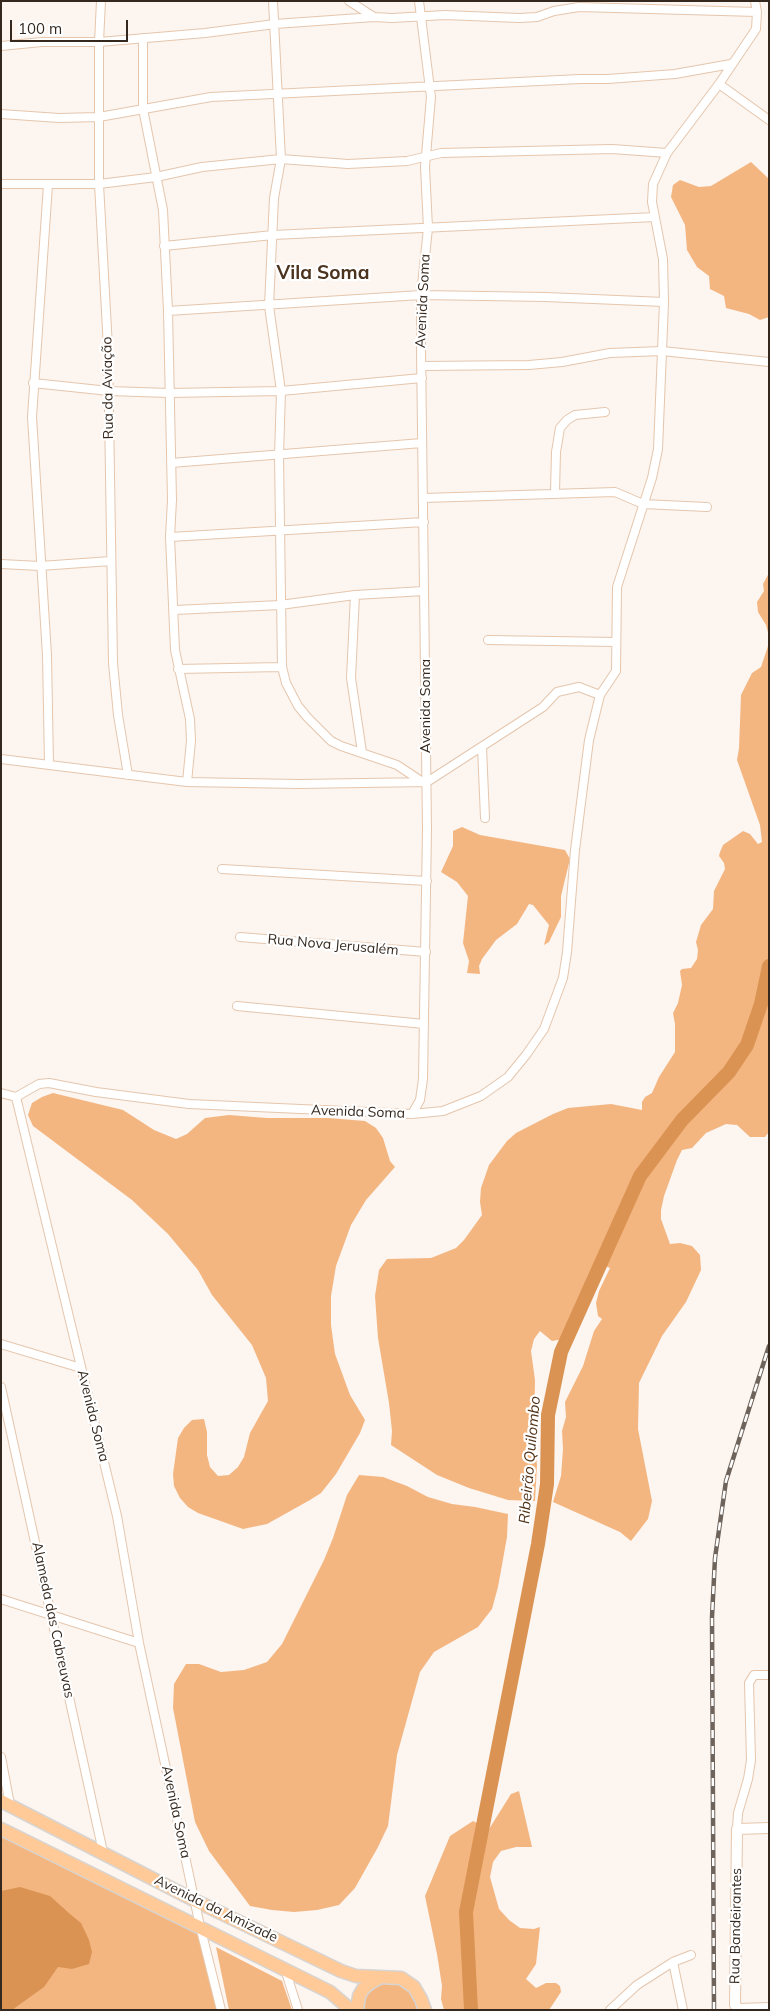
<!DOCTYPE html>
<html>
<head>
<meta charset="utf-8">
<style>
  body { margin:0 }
  #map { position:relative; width:770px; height:2011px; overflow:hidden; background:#fcf5f0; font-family:Mulish,sans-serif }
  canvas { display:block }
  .frame { position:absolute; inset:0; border:2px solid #35291f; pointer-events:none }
  .scale { position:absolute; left:10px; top:20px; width:118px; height:22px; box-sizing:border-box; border:2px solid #35291f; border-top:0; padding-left:6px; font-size:15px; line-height:18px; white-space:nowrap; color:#35291f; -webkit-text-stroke:4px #fff; paint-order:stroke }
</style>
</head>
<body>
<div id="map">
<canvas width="770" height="2011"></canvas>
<div class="frame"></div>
<div class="scale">100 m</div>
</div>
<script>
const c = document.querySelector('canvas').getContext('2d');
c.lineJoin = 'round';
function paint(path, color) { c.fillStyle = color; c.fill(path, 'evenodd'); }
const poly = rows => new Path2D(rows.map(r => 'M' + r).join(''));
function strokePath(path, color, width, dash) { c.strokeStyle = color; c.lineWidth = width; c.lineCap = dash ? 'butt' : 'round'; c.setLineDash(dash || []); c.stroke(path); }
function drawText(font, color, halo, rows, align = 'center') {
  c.font = font + ' Mulish,sans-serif'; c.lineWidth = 4.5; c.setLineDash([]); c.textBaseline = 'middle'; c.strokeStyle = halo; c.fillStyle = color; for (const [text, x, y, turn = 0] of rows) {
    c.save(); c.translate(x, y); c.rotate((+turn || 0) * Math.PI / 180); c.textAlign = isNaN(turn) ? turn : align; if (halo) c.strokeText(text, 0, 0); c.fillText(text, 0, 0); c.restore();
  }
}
paint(poly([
  [751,162,769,179,769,317,760,320,749,314,726,308,724,296,710,289,709,276,697,267,687,250,685,225,671,197,673,185,680,180,699,187,711,186],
  [769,573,769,636,766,625,758,612,757,602,764,591,763,584],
  [769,643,769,1132,765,1137,750,1137,737,1125,726,1124,706,1133,692,1148,682,1150,677,1160,664,1196,661,1210,661,1219,670,1244,680,1243,692,1246,700,1255,701,1270,686,1302,662,1336,639,1383,638,1429,652,1501,648,1519,631,1541,620,1532,553,1502,561,1476,563,1449,562,1431,566,1417,565,1402,583,1366,594,1331,602,1319,598,1316,596,1303,599,1291,610,1268,597,1263,588,1275,578,1313,569,1338,552,1341,540,1331,534,1339,531,1351,535,1380,534,1437,537,1465,535,1501,508,1500,469,1488,437,1475,391,1445,392,1431,389,1403,378,1338,375,1296,379,1270,387,1259,431,1258,456,1248,464,1240,482,1215,480,1202,481,1188,489,1165,507,1141,516,1133,553,1114,568,1108,611,1104,642,1110,642,1102,645,1097,652,1093,659,1077,675,1052,675,1024,673,1013,678,1003,682,985,680,971,682,969,691,968,697,959,698,950,696,942,701,925,713,909,714,891,725,869,724,863,719,856,720,852,723,845,743,831,750,834,758,844,762,842,760,825,737,760,739,748,741,695,752,673,761,667],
  [462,827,480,835,565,850,570,859,561,896,561,917,549,942,544,945,549,925,533,905,529,904,517,924,496,940,482,959,479,966,480,974,467,973,469,961,463,943,468,896,457,882,441,872,453,846,453,831],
  [53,1093,123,1110,154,1130,176,1139,187,1134,205,1118,229,1115,267,1118,328,1118,365,1121,376,1128,383,1138,390,1161,395,1167,366,1200,351,1225,336,1266,331,1296,331,1325,335,1354,350,1395,365,1420,360,1433,336,1474,321,1493,310,1500,267,1524,243,1529,198,1513,188,1507,180,1498,174,1486,173,1474,178,1438,184,1428,192,1420,204,1419,207,1432,207,1455,210,1467,218,1476,229,1475,238,1467,244,1457,250,1433,268,1401,266,1378,252,1345,212,1295,198,1270,168,1234,132,1200,33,1126,28,1115,32,1103,42,1097],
  [359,1475,383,1477,407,1486,428,1497,452,1504,475,1507,508,1514,507,1537,498,1587,492,1609,478,1627,434,1652,420,1672,397,1755,388,1826,378,1847,355,1888,339,1905,317,1910,294,1912,272,1910,250,1906,209,1851,195,1822,173,1708,174,1684,186,1664,199,1664,221,1672,244,1670,267,1662,282,1644,324,1560,333,1538,347,1495],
  [519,1791,532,1847,516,1847,501,1851,493,1862,490,1877,499,1909,509,1920,520,1928,534,1929,540,1927,536,1964,526,1979,536,1988,546,1983,556,1983,560,1986,561,1992,549,2010,444,2010,441,1999,442,1986,437,1954,425,1896,450,1836,473,1821,489,1829,511,1794],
  [1,1834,202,1931,219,2010,1,2010],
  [216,1947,282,1981,292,2010,229,2010],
  [390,1981,408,1986,420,2010,363,2010,366,1995,372,1988,380,1983]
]), '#f4b681');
paint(poly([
  [20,1887,50,1896,70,1914,81,1923,89,1940,92,1952,89,1964,72,1969,58,1967,44,1987,12,2010,1,2010,1,1891]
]), '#da9352');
strokePath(poly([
  [471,2010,466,1912,538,1544,547,1484,548,1415,561,1352,640,1176,682,1120,729,1072,747,1045,761,1004,769,966]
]), '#da9352', 14);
const minor = poly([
  [101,1,99,42,99,184,108,348,113,663,118,715,128,775],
  [273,1,281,159,274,198,269,306,281,391,279,456,282,667,286,683,298,706,307,717,331,741,341,746,397,765,421,781],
  [349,1,374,17],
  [143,38,143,109,163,210,168,311,172,500,170,537,175,650,190,719,191,741,187,782],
  [1,46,42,42,99,42,205,33,275,24,374,17,392,18,445,15,519,18,537,17,554,11,579,7,757,12],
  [719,84,769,120],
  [1,114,59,118,99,117,211,97,580,79,608,79,675,74,731,64],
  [1,184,99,184,156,177,202,167,281,159,348,164,407,161,441,153,612,149,667,153],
  [48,185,32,417,47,655,49,764],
  [164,246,273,235,655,217],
  [168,311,421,295,546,297,664,302],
  [421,366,529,365,562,362,610,353,662,351,769,362],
  [33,383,109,391,169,393,281,391,422,378],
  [171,463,422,443],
  [555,492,556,452,560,428,567,420,575,415,605,412],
  [424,498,615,492,643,504,707,507],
  [170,537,424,522],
  [1,564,40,566,111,561],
  [355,595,351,678,362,752],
  [175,610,280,605,355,595,424,591],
  [488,640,616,642],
  [178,669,282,667],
  [482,747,485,818],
  [1,759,187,782,299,784,427,782,543,707,557,692,579,687,600,695],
  [222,869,427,881],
  [240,937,426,952],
  [237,1006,424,1024],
  [1,1093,16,1097],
  [16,1097,39,1084,49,1083,96,1092,189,1104,412,1114,443,1111,481,1096,508,1077,526,1055,544,1029,563,978,567,952,575,850,589,740,600,695,616,671,617,587,652,478,658,449,664,302,663,259,652,202,653,184,667,153,719,84,756,29,757,12,755,1],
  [16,1097,117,1516,139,1643,200,1926,221,2010],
  [412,1114,420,1100,423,1079,427,829,421,350,421,295,428,228,425,167,431,97,419,1],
  [1,1344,81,1368],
  [1,1387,103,1852],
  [1,1599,139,1643],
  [1,1757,10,1805],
  [737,1829,738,1813,748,1779,751,1760,749,1683,754,1675,769,1675],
  [673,1962,683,2010],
  [285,1969,298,2010],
  [610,2010,637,1985,673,1962,691,1955]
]);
const tertiary = poly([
  [769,1828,737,1829,735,2005,739,2009,769,2008]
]);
const primary = poly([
  [1,1801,196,1901,341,1971,356,1976,401,1978,414,1987,421,1999,425,2010],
  [1,1829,330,1992,351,2010],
  [357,2010,359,1996,363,1989,370,1983,379,1978]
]);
strokePath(minor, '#e5c6ad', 10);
strokePath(tertiary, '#e5c6ad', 12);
strokePath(primary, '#d7d4d2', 15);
strokePath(minor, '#fff', 8);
strokePath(tertiary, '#fff', 10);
strokePath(primary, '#ffca97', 12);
const rail = poly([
  [714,2010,712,1617,715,1558,726,1481,769,1346]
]);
strokePath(rail, '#6f645c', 4.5);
strokePath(rail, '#fff', 2.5, [8]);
drawText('14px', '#35291f', '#fff', [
  ["Avenida Soma",423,301,-87],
  ["Rua da Aviação",108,388,-91],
  ["Avenida Soma",426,706,-90],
  ["Rua Nova Jerusalém",333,945,5],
  ["Avenida Soma",358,1112,2],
  ["Avenida Soma",93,1416,76],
  ["Alameda das Cabreuvas",53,1620,78],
  ["Avenida Soma",176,1812,78],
  ["Avenida da Amizade",216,1909,26],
  ["Rua Bandeirantes",736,1926,-89]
]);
drawText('italic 15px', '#503217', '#fff', [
  ["Ribeirão Quilombo",530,1460,-85]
]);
drawText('bold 19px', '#4c331d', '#fff', [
  ["Vila Soma",323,273]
]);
</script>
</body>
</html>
